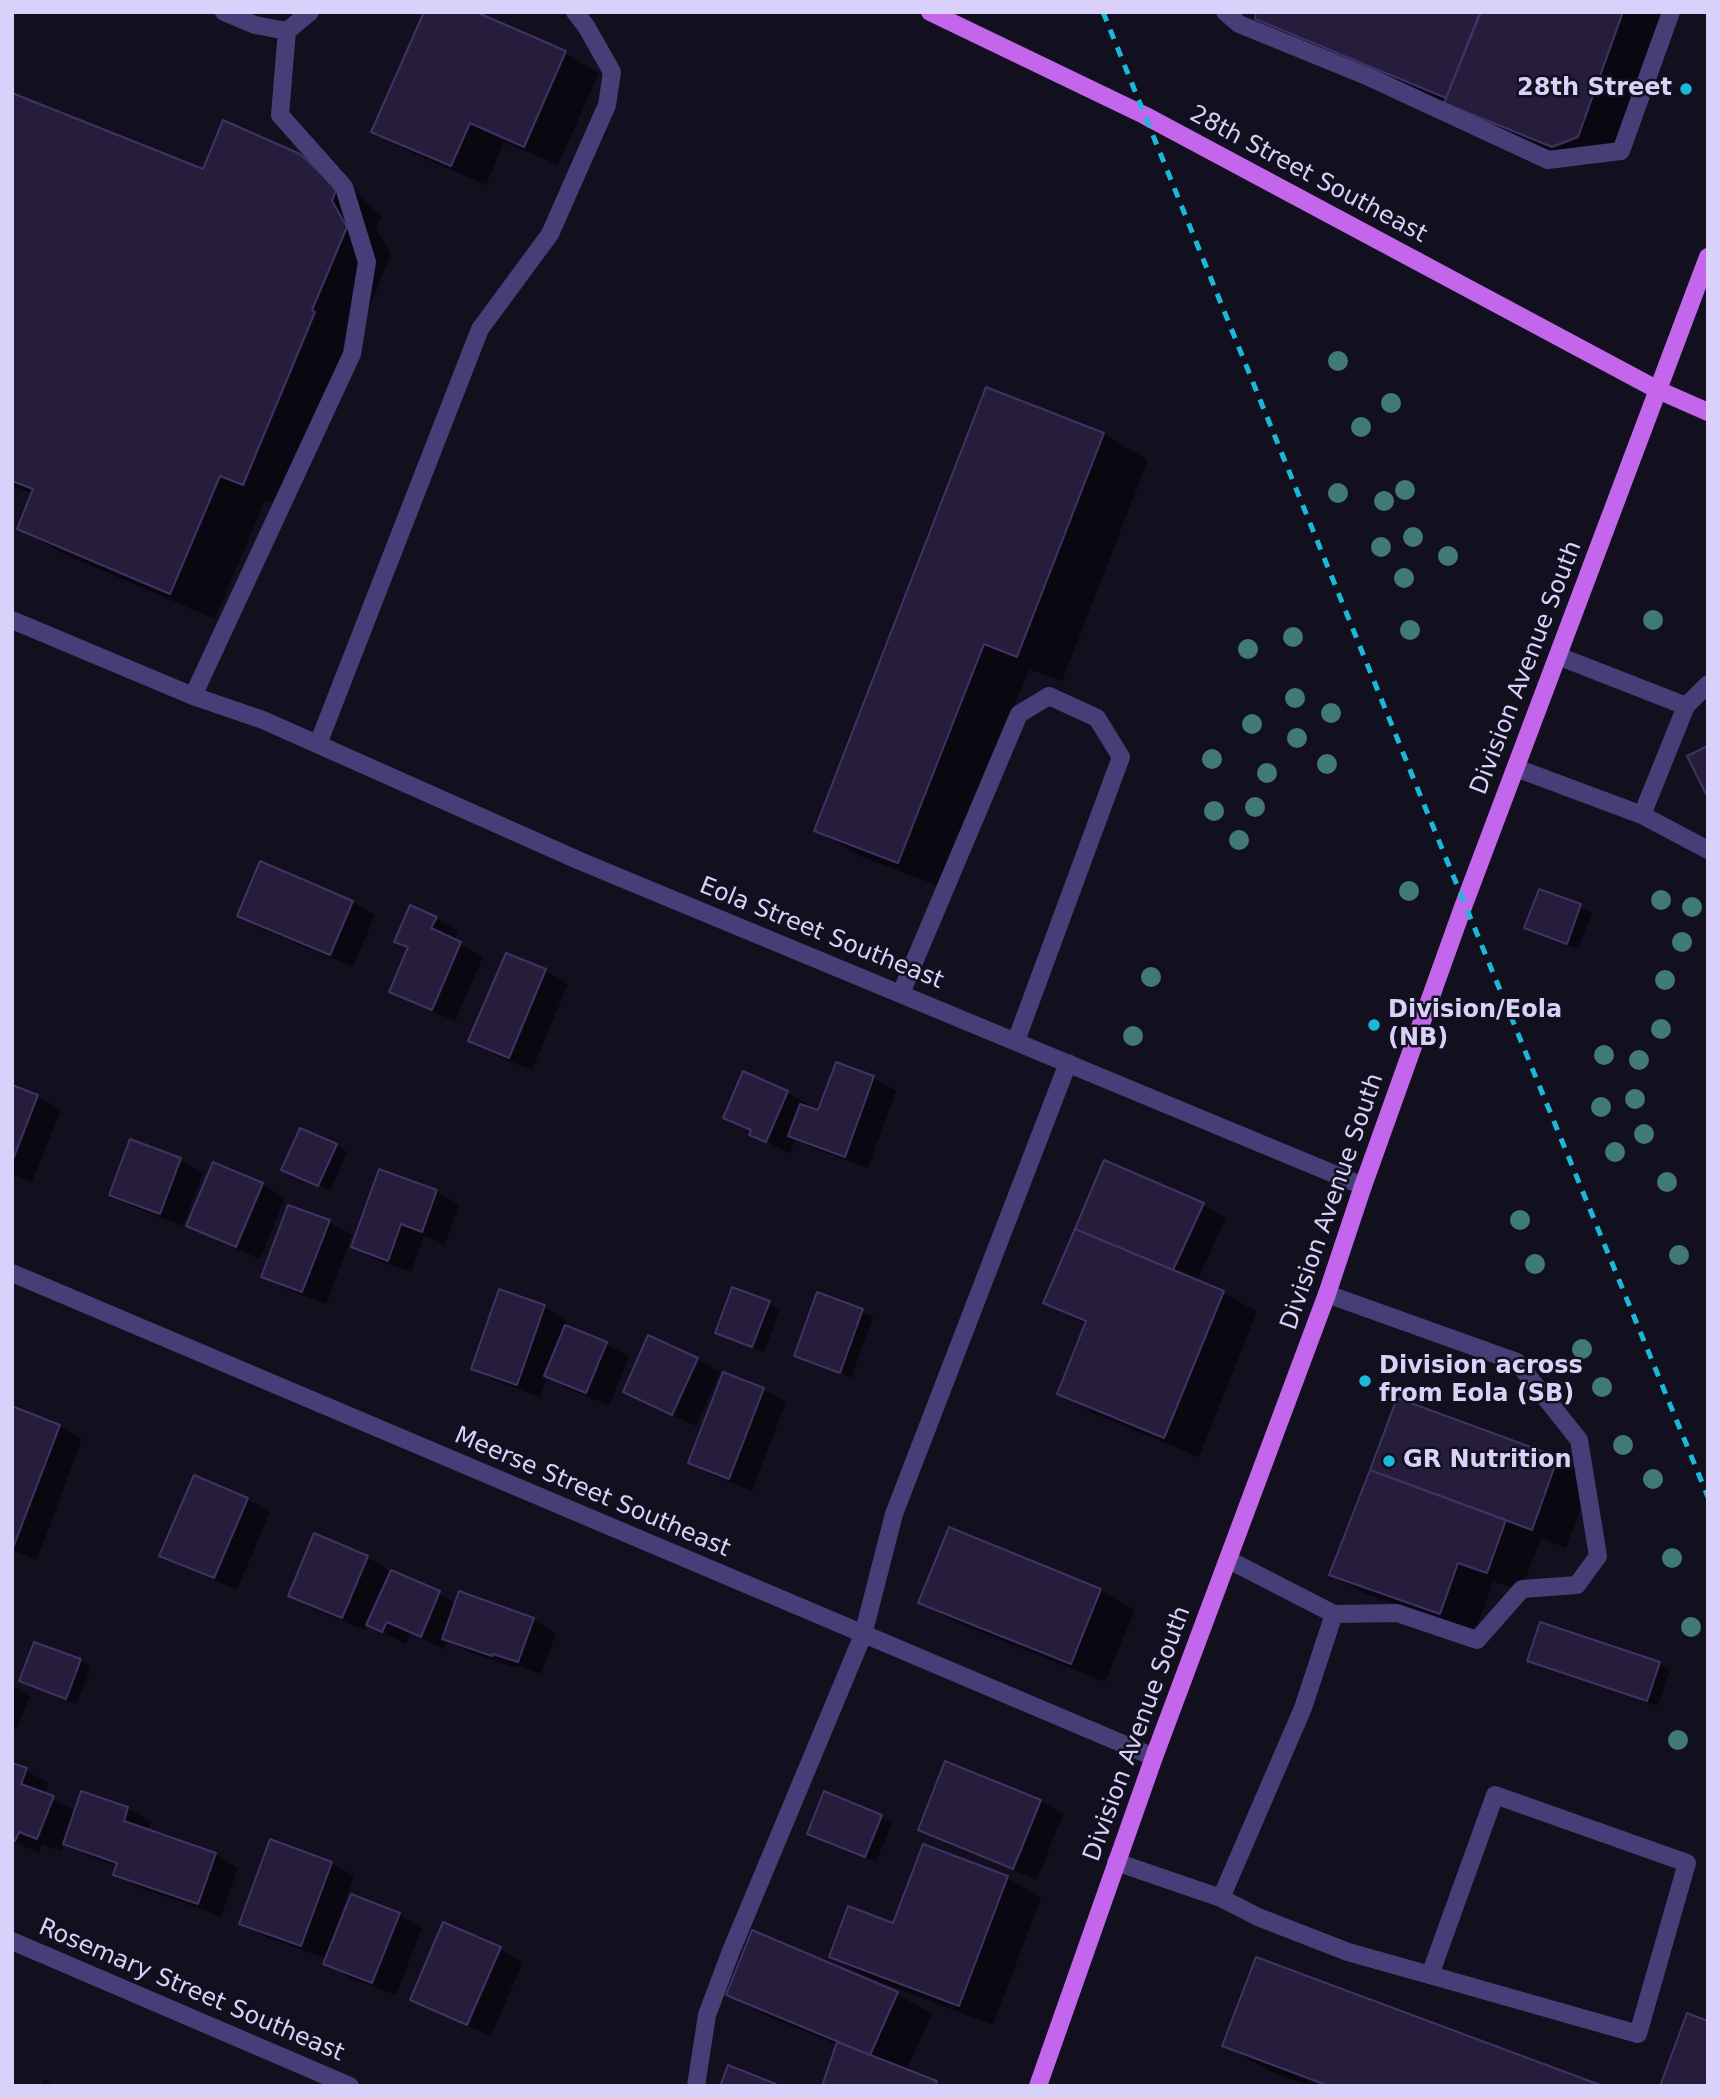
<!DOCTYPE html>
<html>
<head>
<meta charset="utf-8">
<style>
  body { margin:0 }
  #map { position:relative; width:1720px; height:2098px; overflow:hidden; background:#120f1e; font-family:"DejaVu Sans",sans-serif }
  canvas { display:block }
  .frame { position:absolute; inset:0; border:14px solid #d9d1f9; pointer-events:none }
</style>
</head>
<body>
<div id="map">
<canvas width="1720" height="2098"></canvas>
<div class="frame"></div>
</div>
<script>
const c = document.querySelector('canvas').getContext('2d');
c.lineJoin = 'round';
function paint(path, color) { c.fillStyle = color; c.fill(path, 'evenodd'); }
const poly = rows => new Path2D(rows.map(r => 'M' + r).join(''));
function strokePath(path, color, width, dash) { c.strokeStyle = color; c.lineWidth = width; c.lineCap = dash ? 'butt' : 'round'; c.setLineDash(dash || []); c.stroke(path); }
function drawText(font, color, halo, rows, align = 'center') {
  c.font = font + ' "DejaVu Sans",sans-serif'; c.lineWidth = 5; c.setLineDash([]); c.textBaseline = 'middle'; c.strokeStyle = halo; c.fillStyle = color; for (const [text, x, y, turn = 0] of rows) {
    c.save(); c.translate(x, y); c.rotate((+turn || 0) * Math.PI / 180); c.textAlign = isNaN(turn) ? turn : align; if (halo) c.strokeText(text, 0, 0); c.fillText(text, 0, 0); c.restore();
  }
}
paint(poly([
  [1258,12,1665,12,1612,156,1588,166,1302,44,1257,18],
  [565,53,599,73,558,165,504,142,486,185,408,151,374,131],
  [12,95,204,172,300,155,345,182,381,216,376,228,391,254,288,510,265,500,215,619,64,554,19,528,33,494,12,485],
  [987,389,1104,434,1148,460,1062,681,1029,669,943,888,861,856,816,830],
  [1540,891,1592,912,1578,949,1526,928],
  [352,902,375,915,353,967,262,929,239,916],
  [436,918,459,932,454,941,483,957,455,1021,414,1004,391,991,409,948,396,941],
  [507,955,545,971,568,984,532,1070,493,1054,471,1040],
  [837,1064,874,1078,896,1091,868,1168,813,1148,796,1139,789,1154,725,1117,744,1073,788,1093,811,1106,809,1109,819,1113],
  [12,1087,38,1097,61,1110,32,1182,12,1175],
  [336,1145,347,1152,330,1191,284,1170],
  [180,1160,203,1173,183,1226,134,1207,111,1194],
  [262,1184,285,1198,260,1259,211,1238,188,1225],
  [436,1191,459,1205,445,1244,424,1236,411,1272,376,1260,353,1247],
  [1203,1205,1226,1218,1197,1281,1223,1292,1257,1312,1199,1457,1093,1413,1059,1393,1087,1325,1045,1302],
  [329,1222,352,1235,326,1304,286,1289,263,1276],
  [500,1291,545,1307,567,1320,565,1327,606,1344,629,1357,609,1405,569,1389,547,1376,540,1397,496,1381,473,1368],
  [818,1294,873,1317,851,1378,796,1355],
  [769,1303,780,1309,764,1352,717,1332],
  [697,1359,720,1372,696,1426,648,1405,625,1392],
  [763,1389,786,1402,752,1491,713,1475,690,1462],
  [12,1408,59,1426,82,1439,37,1560,12,1550],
  [1557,1459,1592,1478,1566,1548,1541,1538,1521,1591,1493,1581,1475,1632,1366,1594,1332,1575],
  [247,1499,270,1512,237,1590,185,1568,162,1555],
  [367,1557,390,1571,457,1603,533,1620,556,1633,541,1674,516,1665,515,1668,467,1651,448,1640,444,1649,410,1634,406,1644,368,1624,365,1630,313,1609,290,1595],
  [1100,1590,1135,1610,1105,1682,955,1622,920,1602],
  [1529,1660,1659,1663,1670,1670,1658,1706,1540,1667],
  [80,1661,91,1667,77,1704,21,1681],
  [12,1685,30,1696,17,1729,12,1727],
  [12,1764,49,1783,44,1795,76,1811,82,1793,128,1809,151,1822,147,1831,215,1854,238,1868,221,1916,138,1887,115,1874,118,1866,88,1856,64,1842,61,1851,42,1844,39,1853,12,1841],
  [1040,1801,1063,1814,1037,1880,943,1842,920,1829],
  [881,1816,892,1823,876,1862,809,1833],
  [332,1863,354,1876,335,1931,338,1932,399,1915,422,1928,396,1995,348,1977,326,1963,327,1959,264,1936,241,1923],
  [1007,1878,1041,1898,993,2025,865,1976,831,1956],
  [752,1932,897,1994,932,2014,906,2071,941,2086,823,2086,838,2045,763,2014,729,1994],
  [500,1949,523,1962,491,2036,435,2012,412,1999],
  [1224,2045,1598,2086,1308,2086,1269,2071],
  [12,2080,22,2086,12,2086],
  [44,2080,59,2086,42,2086]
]), '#0007');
const building = poly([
  [424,12,476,12,566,51,524,147,470,123,451,166,371,132,424,12],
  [1256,12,1480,12,1446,98,1255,19,1256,12],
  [1481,12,1623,12,1578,137,1552,147,1444,103,1481,12],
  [12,93,203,169,223,120,300,154,337,188,332,201,347,227,312,310,315,312,243,485,220,476,170,594,17,529,33,489,12,481,12,93],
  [986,387,1104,433,1017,657,984,644,898,863,814,831,986,387],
  [1708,746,1708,798,1687,756,1708,746],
  [260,861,353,901,330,955,237,916,260,861],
  [1539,889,1581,904,1567,944,1524,928,1539,889],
  [410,905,437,917,431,928,461,942,432,1010,389,992,408,947,394,942,410,905],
  [506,953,546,969,509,1058,468,1041,506,953],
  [836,1062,874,1076,845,1157,788,1136,800,1104,818,1110,836,1062],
  [743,1071,788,1091,766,1142,749,1135,751,1130,723,1118,743,1071],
  [12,1085,38,1095,12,1162,12,1085],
  [300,1128,337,1144,318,1186,281,1170,300,1128],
  [130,1139,181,1158,160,1214,109,1195,130,1139],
  [1104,1160,1204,1203,1173,1270,1075,1229,1104,1160],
  [213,1162,263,1183,236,1247,186,1226,213,1162],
  [379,1169,437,1190,422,1232,401,1224,388,1261,351,1247,379,1169],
  [288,1205,330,1220,302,1292,261,1277,288,1205],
  [1075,1229,1224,1291,1164,1438,1057,1394,1086,1321,1043,1303,1075,1229],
  [732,1287,770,1301,752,1347,715,1333,732,1287],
  [499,1289,545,1305,517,1385,471,1369,499,1289],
  [817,1292,863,1309,840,1373,794,1356,817,1292],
  [565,1325,607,1342,586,1393,544,1376,565,1325],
  [648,1335,698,1358,672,1415,623,1392,648,1335],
  [723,1372,764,1388,729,1479,688,1463,723,1372],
  [1397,1398,1558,1457,1532,1530,1370,1470,1397,1398],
  [12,1406,60,1425,13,1548,12,1547,12,1406],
  [1370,1470,1506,1520,1487,1573,1458,1563,1440,1614,1329,1575,1370,1470],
  [194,1475,248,1498,214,1578,159,1556,194,1475],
  [949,1527,1101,1589,1071,1664,918,1603,949,1527],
  [314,1533,368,1556,342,1618,288,1596,314,1533],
  [391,1570,440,1591,421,1637,387,1622,382,1632,366,1625,391,1570],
  [459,1591,534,1618,518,1662,493,1654,492,1656,442,1639,459,1591],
  [1540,1622,1660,1662,1647,1701,1527,1661,1540,1622],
  [34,1642,81,1659,66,1699,19,1681,34,1642],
  [945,1761,1041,1800,1013,1869,918,1830,945,1761],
  [12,1763,27,1768,21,1784,54,1796,37,1839,19,1832,15,1841,12,1840,12,1763],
  [81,1791,128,1807,124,1821,216,1853,198,1904,113,1875,117,1863,63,1844,81,1791],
  [824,1791,882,1815,865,1857,807,1834,824,1791],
  [270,1839,332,1862,301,1946,239,1924,270,1839],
  [923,1844,1008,1876,959,2006,829,1957,848,1906,893,1923,923,1844],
  [351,1894,400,1913,372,1983,323,1964,351,1894],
  [443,1922,501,1947,467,2025,410,2000,443,1922],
  [752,1930,898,1992,870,2055,726,1995,752,1930],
  [1256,1957,1603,2086,1329,2086,1222,2046,1256,1957],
  [1687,2013,1708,2021,1708,2086,1660,2086,1687,2013],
  [837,2042,937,2081,935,2086,822,2086,837,2042],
  [728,2065,776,2084,776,2086,720,2086,728,2065]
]);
paint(building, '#261d3c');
strokePath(building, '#403265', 2);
strokePath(poly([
  [224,12,255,25,287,31,310,12],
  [1225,12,1239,24,1369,77,1548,160,1621,151,1671,12],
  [12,620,193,696,263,720,580,861,1363,1186],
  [1558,656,1686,706],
  [193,696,352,354,367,262,344,187,280,115,287,31],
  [318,744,480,329,550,234,607,105,612,72,586,26,575,12],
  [1516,768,1642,815,1708,850],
  [1642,815,1686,706,1708,684],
  [901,993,1019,714,1049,696,1097,718,1121,757,1016,1041],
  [12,1273,1154,1757],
  [1327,1294,1517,1362,1579,1440,1598,1556,1577,1585,1522,1589,1477,1640,1397,1613,1334,1614],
  [1116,1862,1221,1898,1258,1917,1348,1952,1430,1975,1638,2034,1687,1863,1495,1795,1430,1975],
  [1221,1898,1303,1708,1334,1614,1229,1560],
  [12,1941,350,2086],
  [696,2086,707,2015,731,1951,863,1635,894,1514,1068,1063]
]), '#463f77', 18);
strokePath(poly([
  [930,12,1144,115,1658,390,1708,412],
  [1038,2086,1154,1757,1327,1294,1363,1186,1463,907,1708,257]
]), '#c466eb', 18);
strokePath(poly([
  [1103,12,1425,807,1708,1497]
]), '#1cb8da', 5, [10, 9]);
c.fillStyle = '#417975';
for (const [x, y] of [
  [1338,361],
  [1391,403],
  [1361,427],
  [1405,490],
  [1338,493],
  [1384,501],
  [1413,537],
  [1381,547],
  [1448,556],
  [1404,578],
  [1653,620],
  [1410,630],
  [1293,637],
  [1248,649],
  [1295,698],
  [1331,713],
  [1252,724],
  [1297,738],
  [1212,759],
  [1327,764],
  [1267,773],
  [1255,807],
  [1214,811],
  [1239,840],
  [1409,891],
  [1661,900],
  [1692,907],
  [1682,942],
  [1151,977],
  [1665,980],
  [1661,1029],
  [1133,1036],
  [1604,1055],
  [1639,1060],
  [1635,1099],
  [1601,1107],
  [1644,1134],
  [1615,1152],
  [1667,1182],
  [1520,1220],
  [1679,1255],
  [1535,1264],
  [1582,1349],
  [1602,1387],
  [1623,1445],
  [1653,1479],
  [1672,1558],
  [1691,1627],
  [1678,1740]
]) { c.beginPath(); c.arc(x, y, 10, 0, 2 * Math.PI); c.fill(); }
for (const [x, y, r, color] of [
  [1686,89,7,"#1cb8da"],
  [1374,1025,7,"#1cb8da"],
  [1365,1381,7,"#1cb8da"],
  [1389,1461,7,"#1cb8da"]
]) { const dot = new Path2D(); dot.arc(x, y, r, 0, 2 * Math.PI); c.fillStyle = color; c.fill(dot); strokePath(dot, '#120f1e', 2.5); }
drawText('bold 24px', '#d9d1f9', '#120f1e', [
  ["28th Street",1672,89,"right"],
  ["Division/Eola",1388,1011],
  ["(NB)",1388,1039],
  ["Division across",1379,1367],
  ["from Eola (SB)",1379,1395],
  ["GR Nutrition",1403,1461]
], 'left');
drawText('24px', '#d9d1f9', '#120f1e', [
  ["28th Street Southeast",1308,175,28],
  ["Division Avenue South",1527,668,-69],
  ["Eola Street Southeast",821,934,22],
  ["Division Avenue South",1333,1202,-71],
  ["Meerse Street Southeast",592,1493,23],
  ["Division Avenue South",1138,1734,-70],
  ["Rosemary Street Southeast",191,1991,23]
]);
</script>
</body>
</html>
